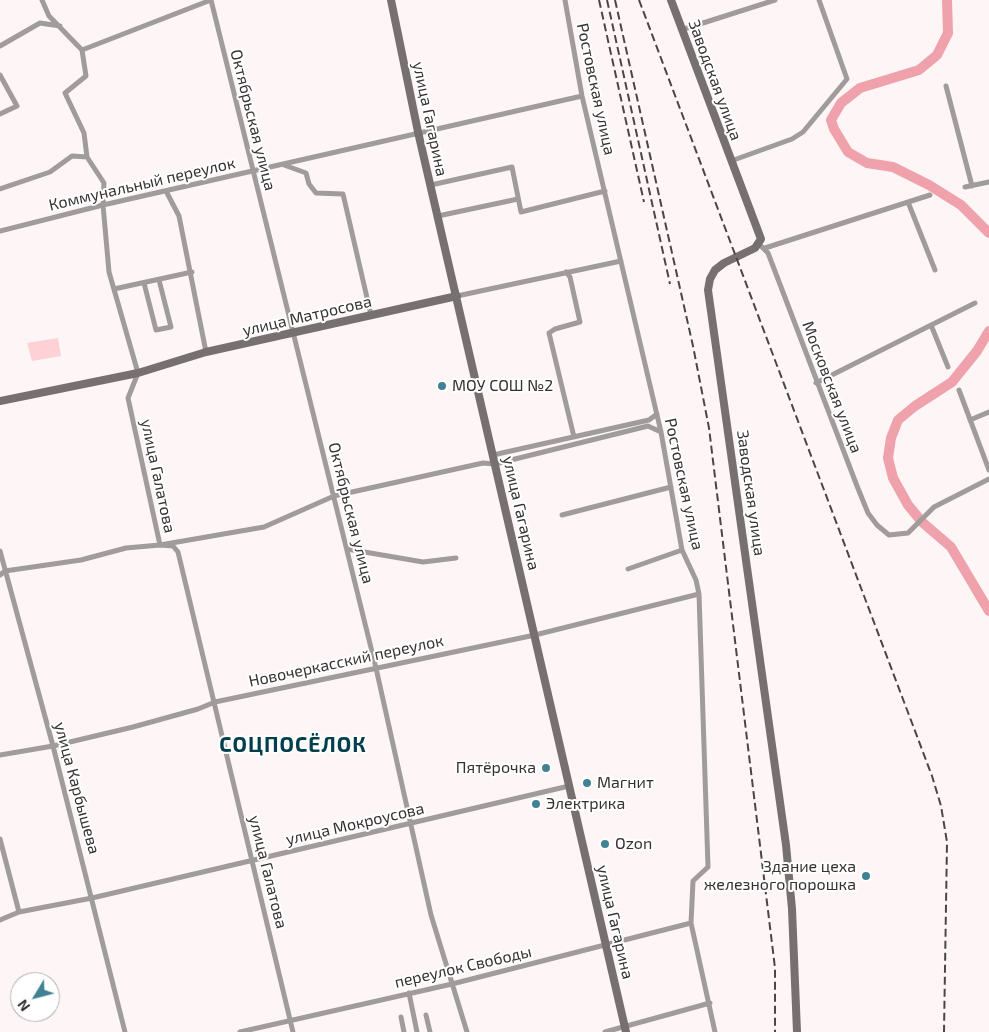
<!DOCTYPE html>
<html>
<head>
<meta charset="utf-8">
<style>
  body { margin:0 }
  #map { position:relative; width:989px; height:1032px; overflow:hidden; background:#fef6f6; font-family:"Exo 2",sans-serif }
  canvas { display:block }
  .north { position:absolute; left:10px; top:972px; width:50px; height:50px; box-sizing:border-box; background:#fff; border:1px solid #afadad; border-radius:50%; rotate:233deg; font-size:14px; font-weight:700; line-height:20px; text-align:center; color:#363233 }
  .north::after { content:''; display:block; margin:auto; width:18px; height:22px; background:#408294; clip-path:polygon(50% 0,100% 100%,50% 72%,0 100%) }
</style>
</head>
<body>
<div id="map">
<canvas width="989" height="1032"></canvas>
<div class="north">N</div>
</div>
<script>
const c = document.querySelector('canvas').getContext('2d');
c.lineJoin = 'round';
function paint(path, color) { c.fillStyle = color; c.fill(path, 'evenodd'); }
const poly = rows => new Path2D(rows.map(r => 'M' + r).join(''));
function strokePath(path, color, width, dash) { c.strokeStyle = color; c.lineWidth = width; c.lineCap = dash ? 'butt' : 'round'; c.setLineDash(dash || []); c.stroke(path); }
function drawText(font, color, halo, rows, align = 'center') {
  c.font = font + ' "Exo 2",sans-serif'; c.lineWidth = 4; c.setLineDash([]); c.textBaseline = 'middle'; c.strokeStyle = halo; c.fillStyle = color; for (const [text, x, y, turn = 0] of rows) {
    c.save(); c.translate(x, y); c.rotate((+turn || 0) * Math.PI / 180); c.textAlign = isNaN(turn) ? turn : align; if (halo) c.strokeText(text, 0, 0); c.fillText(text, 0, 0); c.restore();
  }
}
paint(poly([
  [58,338,61,356,32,361,27,343]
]), '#fed1d6');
strokePath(poly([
  [947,0,948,33,937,55,919,70,860,88,841,103,831,120,834,129,848,152,867,163,893,167,929,185,961,205,989,233],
  [989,331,977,351,952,382,915,406,898,420,891,438,888,458,893,478,908,505,922,522,951,547,989,611]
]), '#efa2ab', 10);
strokePath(poly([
  [42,0,49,16,82,50,86,76,65,93,84,133,87,157,104,183,103,205,109,272,138,373,128,398,160,545,173,546,178,552,293,1032],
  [211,0,376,668,431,915,467,1032],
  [565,0,582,96,661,432,682,550,696,580,699,594,708,867,693,881,691,923,715,1032],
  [681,30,775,0],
  [0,46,40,23,60,26],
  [82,50,211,0],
  [0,75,17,106,0,114],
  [946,86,972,186],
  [731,161,792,139,803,132,847,79,819,0],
  [284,165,306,173,309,184,316,193,343,194,371,315],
  [431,185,512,167,521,212,605,191],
  [965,187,989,182],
  [0,189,50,172,72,156,87,157],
  [166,191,179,216,206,352],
  [908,202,935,270],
  [438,216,518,199],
  [0,231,103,205,582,96],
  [759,244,768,253,857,486,868,513,877,525,889,535,908,533,934,507,989,479],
  [765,248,930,195],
  [566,272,570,277,580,322,555,329,549,333,574,437],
  [144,283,156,330,171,327,159,280],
  [114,289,192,272],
  [457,296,621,261],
  [931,325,948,367],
  [816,383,975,303],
  [959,390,989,470],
  [970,420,989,412],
  [493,455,649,420,657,414],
  [562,515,671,487],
  [347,549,423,562,456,558],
  [0,551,53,746,125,1032],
  [628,569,682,550],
  [0,575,5,571,81,560,126,548,160,545,264,527,334,496,483,463,495,464,648,426,661,432],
  [0,755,53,746,133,727,198,709,215,702,535,635,699,594],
  [0,839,19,912],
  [0,920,19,912,92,898,569,786],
  [409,993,417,1032],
  [426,1015,430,1032],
  [401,1017,404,1032],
  [240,1032,452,984,691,923],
  [605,1032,710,1003]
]), '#a09c9c', 5);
strokePath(poly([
  [391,0,418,132,626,1032],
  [671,0,761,239,755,248,724,263,715,270,710,279,708,290,786,845,792,909,797,1032],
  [0,401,138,373,206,352,457,296]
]), '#767070', 8);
strokePath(poly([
  [599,0,644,202],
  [607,0,670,284],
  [615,0,693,346,709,428,775,968,775,1032],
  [639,0,932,776,941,806,947,842,944,1032]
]), '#4a4647', 2, [8, 4]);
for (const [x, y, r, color] of [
  [442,386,5,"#408294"],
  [546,768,5,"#408294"],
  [587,783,5,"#408294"],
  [536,804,5,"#408294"],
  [605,844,5,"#408294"],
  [866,876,5,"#408294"]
]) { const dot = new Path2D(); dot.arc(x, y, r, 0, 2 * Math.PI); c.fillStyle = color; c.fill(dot); strokePath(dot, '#fff', 2); }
drawText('16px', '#363233', '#fff', [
  ["Заводская улица",715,80,70],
  ["Ростовская улица",596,89,78],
  ["улица Гагарина",430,119,78],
  ["Октябрьская улица",253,120,76],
  ["Коммунальный переулок",142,184,-13],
  ["улица Матросова",307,316,-13],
  ["Московская улица",832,387,69],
  ["улица Галатова",158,476,78],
  ["Ростовская улица",684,484,78],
  ["Заводская улица",751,493,82],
  ["Октябрьская улица",351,513,76],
  ["улица Гагарина",521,513,77],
  ["Новочеркасский переулок",346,661,-12],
  ["улица Карбышева",77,788,75],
  ["улица Мокроусова",355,824,-13],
  ["улица Галатова",268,872,76],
  ["улица Гагарина",615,922,77],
  ["переулок Свободы",463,967,-13]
]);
drawText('16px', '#363233', '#fff', [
  ["МОУ СОШ №2",452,386],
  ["Пятёрочка",536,768,"right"],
  ["Магнит",597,783],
  ["Электрика",546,804],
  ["Ozon",615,844],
  ["Здание цеха",856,867,"right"],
  ["железного порошка",856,885,"right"]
], 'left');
c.letterSpacing = '1px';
drawText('bold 21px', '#023f4c', '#fff', [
  ["СОЦПОСЁЛОК",293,745]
]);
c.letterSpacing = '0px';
</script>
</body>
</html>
